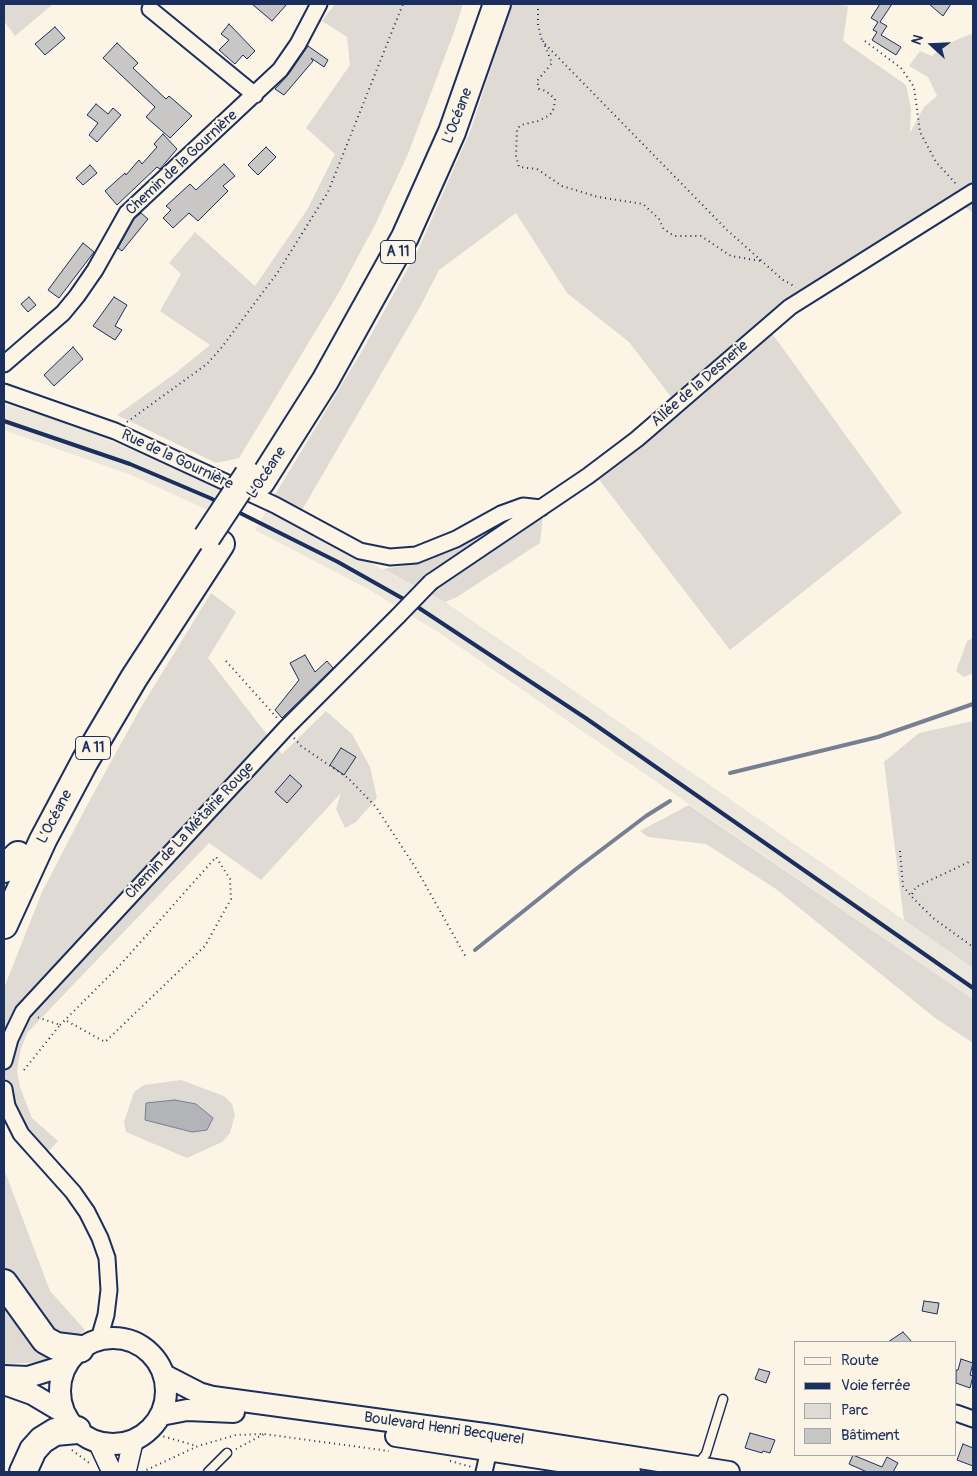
<!DOCTYPE html>
<html>
<head>
<meta charset="utf-8">
<style>
  body { margin:0 }
  #map { position:relative; width:977px; height:1476px; overflow:hidden; background:#fcf5e5; font-family:Pangolin,sans-serif }
  canvas { display:block }
  .frame { position:absolute; inset:0; border:5px solid #1b2f5e; pointer-events:none }
  .legend { position:absolute; left:794px; top:1341px; width:162px; height:115px; box-sizing:border-box; background:#fcf5e5; border:1px solid #a2a6af; margin:0; padding:6px 9px; list-style:none; font-size:15px; color:#1b2f5e }
  .legend li { display:flex; align-items:center; gap:10px; height:25px }
  .legend b { width:25px; border:1px solid #a2a6af }
  .north { position:absolute; left:907px; top:20px; width:50px; height:50px; -webkit-text-stroke:4px #fcf5e5; paint-order:stroke; rotate:290deg; font-size:14px; font-weight:700; line-height:20px; text-align:center; color:#1b2f5e }
  .north::after { content:''; display:block; margin:auto; width:18px; height:22px; background:#1b2f5e; clip-path:polygon(50% 0,100% 100%,50% 72%,0 100%) }
</style>
</head>
<body>
<div id="map">
<canvas width="977" height="1476"></canvas>
<div class="frame"></div>
<ul class="legend">
<li><b style="height:6px;background:#fcf5e5"></b>Route</li>
<li><b style="height:6px;background:#1b2f5e"></b>Voie ferrée</li>
<li><b style="height:14px;background:#dfdbd4"></b>Parc</li>
<li><b style="height:14px;background:#c8c7c6"></b>Bâtiment</li>
</ul>
<div class="north">N</div>
</div>
<script>
const c = document.querySelector('canvas').getContext('2d');
c.lineJoin = 'round';
function paint(path, color) { c.fillStyle = color; c.fill(path, 'evenodd'); }
const poly = rows => new Path2D(rows.map(r => 'M' + r).join(''));
function strokePath(path, color, width, dash) { c.strokeStyle = color; c.lineWidth = width; c.lineCap = dash ? 'butt' : 'round'; c.setLineDash(dash || []); c.stroke(path); }
function drawText(font, color, halo, rows, align = 'center') {
  c.font = font + ' Pangolin,sans-serif'; c.lineWidth = 4; c.setLineDash([]); c.textBaseline = 'middle'; c.strokeStyle = halo; c.fillStyle = color; for (const [text, x, y, turn = 0] of rows) {
    c.save(); c.translate(x, y); c.rotate((+turn || 0) * Math.PI / 180); c.textAlign = isNaN(turn) ? turn : align; if (halo) c.strokeText(text, 0, 0); c.fillText(text, 0, 0); c.restore();
  }
}
paint(poly([
  [4,404,45,416,92,433,223,487,208,510,131,475,4,430],
  [267,509,445,602,573,690,973,968,973,999,438,632,368,589,255,530]
]), '#ece7dc');
paint(poly([
  [4,4,53,4,15,36,4,21],
  [335,4,463,4,454,32,408,154,375,225,338,294,239,458,216,463,117,415,177,372,210,345,160,311,181,274,169,263,195,232,255,286,307,210,335,154,306,128,350,65,347,37,322,21],
  [512,4,833,4,848,6,843,41,906,85,911,108,910,133,924,107,937,96,928,77,909,66,920,51,932,56,944,45,971,34,973,35,973,213,963,205,925,231,817,295,771,332,902,513,730,650,597,477,681,410,629,342,567,293,516,213,439,270,420,307,302,510,273,498,362,351,419,248,471,129],
  [543,516,540,543,457,597,445,602,383,569,422,563,461,547,492,527],
  [211,593,236,612,208,658,282,754,326,711,352,734,370,767,377,798,356,822,345,828,336,809,341,793,261,880,209,843,27,1033,20,1052,17,1072,20,1087,32,1118,58,1141,48,1152,19,1116,4,1118,4,988,42,892,85,809,140,709],
  [973,638,973,673,964,677,956,671,967,641],
  [973,721,973,968,904,920,884,762,919,733],
  [689,805,973,999,973,1043,935,1018,776,889,706,844,648,837,640,831],
  [181,1080,224,1096,232,1104,235,1115,230,1133,222,1142,187,1158,126,1132,124,1122,134,1092,144,1085],
  [4,1169,50,1291,85,1330,48,1362,4,1364]
]), '#dfdbd4');
const water = poly([
  [175,1100,196,1104,213,1118,207,1130,192,1132,145,1120,146,1103,175,1100]
]);
paint(water, '#b2b4b8');
strokePath(water, '#767f94', 1);
strokePath(poly([
  [730,773,878,737,973,704],
  [475,950,576,869,646,816,670,801]
]), '#767f94', 4);
const building = poly([
  [252,4,287,4,272,21,252,4],
  [880,4,892,4,880,22,887,26,881,35,901,47,896,55,872,40,877,32,873,30,878,22,871,18,880,4],
  [929,4,951,4,943,16,929,4],
  [229,24,255,51,247,59,243,55,235,64,219,50,229,40,221,34,229,24],
  [55,27,65,38,45,55,35,44,55,27],
  [117,43,138,63,133,68,166,99,169,96,192,116,170,138,146,117,155,107,103,58,117,43],
  [308,46,328,60,324,67,311,58,313,61,284,95,275,89,288,75,308,46],
  [96,104,108,114,113,108,121,115,97,142,89,135,98,123,87,115,96,104],
  [163,134,177,149,160,169,157,167,117,205,105,191,125,173,126,175,139,160,142,164,157,147,154,144,163,134],
  [266,147,276,157,258,175,248,165,266,147],
  [224,164,235,176,223,186,228,191,198,221,189,213,173,228,163,218,171,210,166,206,190,184,196,190,224,164],
  [90,165,97,173,83,185,76,178,90,165],
  [141,213,148,219,122,251,118,248,134,219,141,213],
  [83,243,94,252,59,298,48,290,83,243],
  [29,297,36,305,28,312,21,304,29,297],
  [114,297,127,305,115,326,122,330,115,340,93,326,114,297],
  [73,347,83,359,54,386,44,375,73,347],
  [305,655,315,672,327,661,333,668,282,718,275,710,299,680,290,663,305,655],
  [341,748,356,757,344,775,330,765,341,748],
  [290,775,302,786,287,803,275,792,290,775],
  [924,1301,939,1303,937,1314,922,1311,924,1301],
  [903,1332,912,1342,888,1342,903,1332],
  [961,1359,973,1363,970,1375,973,1376,970,1388,956,1383,956,1370,958,1370,961,1359],
  [759,1369,770,1372,766,1383,755,1379,759,1369],
  [750,1433,775,1440,770,1453,763,1451,762,1453,745,1448,750,1433],
  [963,1444,973,1448,973,1466,957,1460,963,1444],
  [853,1455,882,1467,887,1457,898,1463,893,1472,867,1472,849,1464,853,1455]
]);
paint(building, '#c8c7c6');
strokePath(building, '#1b2f5e', 1);
const service = poly([
  [697,1465,706,1454,723,1399],
  [208,1472,227,1453]
]);
const minor = poly([
  [150,9,255,95],
  [4,364,63,313,77,296,95,270,127,213,280,70,298,44,319,4],
  [4,392,115,431,275,505,360,551,390,557,416,555,456,539,501,514,523,506,541,508],
  [431,582,588,476,637,439,790,307,973,192],
  [4,1061,10,1039,23,1012,286,728,398,616],
  [4,1089,7,1106,21,1134,73,1192,87,1212,100,1238,107,1258,109,1290,106,1315,99,1339],
  [956,1413,973,1419],
  [484,1472,491,1441]
]);
const tertiary = poly([
  [98,1442,112,1472],
  [126,1472,133,1442]
]);
const secondary = poly([
  '60 1391a53 53 0 1 1 106 0a53 53 0 1 1-106 0Z',
  [164,1375,199,1393,213,1397,492,1435,729,1472],
  [4,1376,28,1377,67,1365],
  [4,1384,32,1394,64,1413],
  [161,1415,187,1410,234,1412],
  [396,1436,630,1472]
]);
const motorway = poly([
  [261,482,325,381,405,237,452,132,497,4],
  [4,869,18,855],
  [4,925,43,840,85,761,134,678,221,544],
  [4,1283,45,1340,56,1346,80,1349],
  [23,1472,33,1450,42,1440,55,1432,77,1430]
]);
strokePath(service, '#1b2f5e', 11);
strokePath(minor, '#1b2f5e', 19);
strokePath(tertiary, '#1b2f5e', 22);
strokePath(secondary, '#1b2f5e', 24);
strokePath(motorway, '#1b2f5e', 30);
strokePath(poly([
  [538,4,538,25,542,41],
  [543,41,552,63,537,81,539,89,546,91,555,99,554,108,550,115,538,121,521,125,517,129,516,156,519,167,537,169,562,186,598,197,643,204,659,219,663,228,669,233,675,236,701,236,731,256,761,261],
  [865,41,901,68,914,87,920,132,936,162,958,186],
  [545,44,727,230,783,280,796,287],
  [127,422,207,364,222,347,278,272,328,192,403,4],
  [226,661,278,719],
  [294,738,301,746,348,778,376,807,417,870,467,959],
  [900,851,903,886,911,896],
  [973,860,916,887,911,896,933,918,973,947],
  [60,1025,121,964,216,857,230,879,231,899,205,946,105,1042,65,1020],
  [24,1070,60,1025,37,1017],
  [156,1430,162,1436,197,1446],
  [236,1449,264,1434],
  [72,1450,92,1465],
  [450,1461,472,1467],
  [142,1472,198,1446,236,1435,264,1434,389,1451],
  [499,1472,519,1472]
]), '#1b2f5e', 2, [1, 4]);
strokePath(service, '#fcf5e5', 8);
strokePath(minor, '#fcf5e5', 15);
strokePath(tertiary, '#fcf5e5', 19);
strokePath(secondary, '#fcf5e5', 20);
strokePath(motorway, '#fcf5e5', 26);
strokePath(poly([
  [4,421,130,464,210,498,338,562,416,606,587,719,973,988]
]), '#1b2f5e', 4);
const minorBridge = poly([
  [398,616,431,582]
]);
const motorwayBridge = poly([
  [207,537,248,475]
]);
strokePath(minorBridge, '#1b2f5e', 19, []);
strokePath(motorwayBridge, '#1b2f5e', 30, []);
strokePath(minorBridge, '#fcf5e5', 15);
strokePath(motorwayBridge, '#fcf5e5', 26);
for (const [x, y, w] of [
  [398,252,35],
  [93,748,35]
]) { const box = new Path2D(); box.roundRect(x - w / 2, y - 11.5, w, 23, 4); c.fillStyle = '#fcf5e5'; c.fill(box); strokePath(box, '#1b2f5e', 1); }
drawText('bold 14px', '#1b2f5e', null, [
  ["A 11",398,252],
  ["A 11",93,748]
]);
drawText('15px', '#1b2f5e', '#fcf5e5', [
  ["L’Océane",458,116,-69],
  ["Chemin de la Gournière",182,163,-43],
  ["Allée de la Desnerie",700,384,-41],
  ["Rue de la Gournière",177,460,25],
  ["L’Océane",267,473,-57],
  ["L’Océane",55,817,-62],
  ["Chemin de La Métairie Rouge",190,831,-47],
  ["Boulevard Henri Becquerel",444,1429,8]
]);
</script>
</body>
</html>
